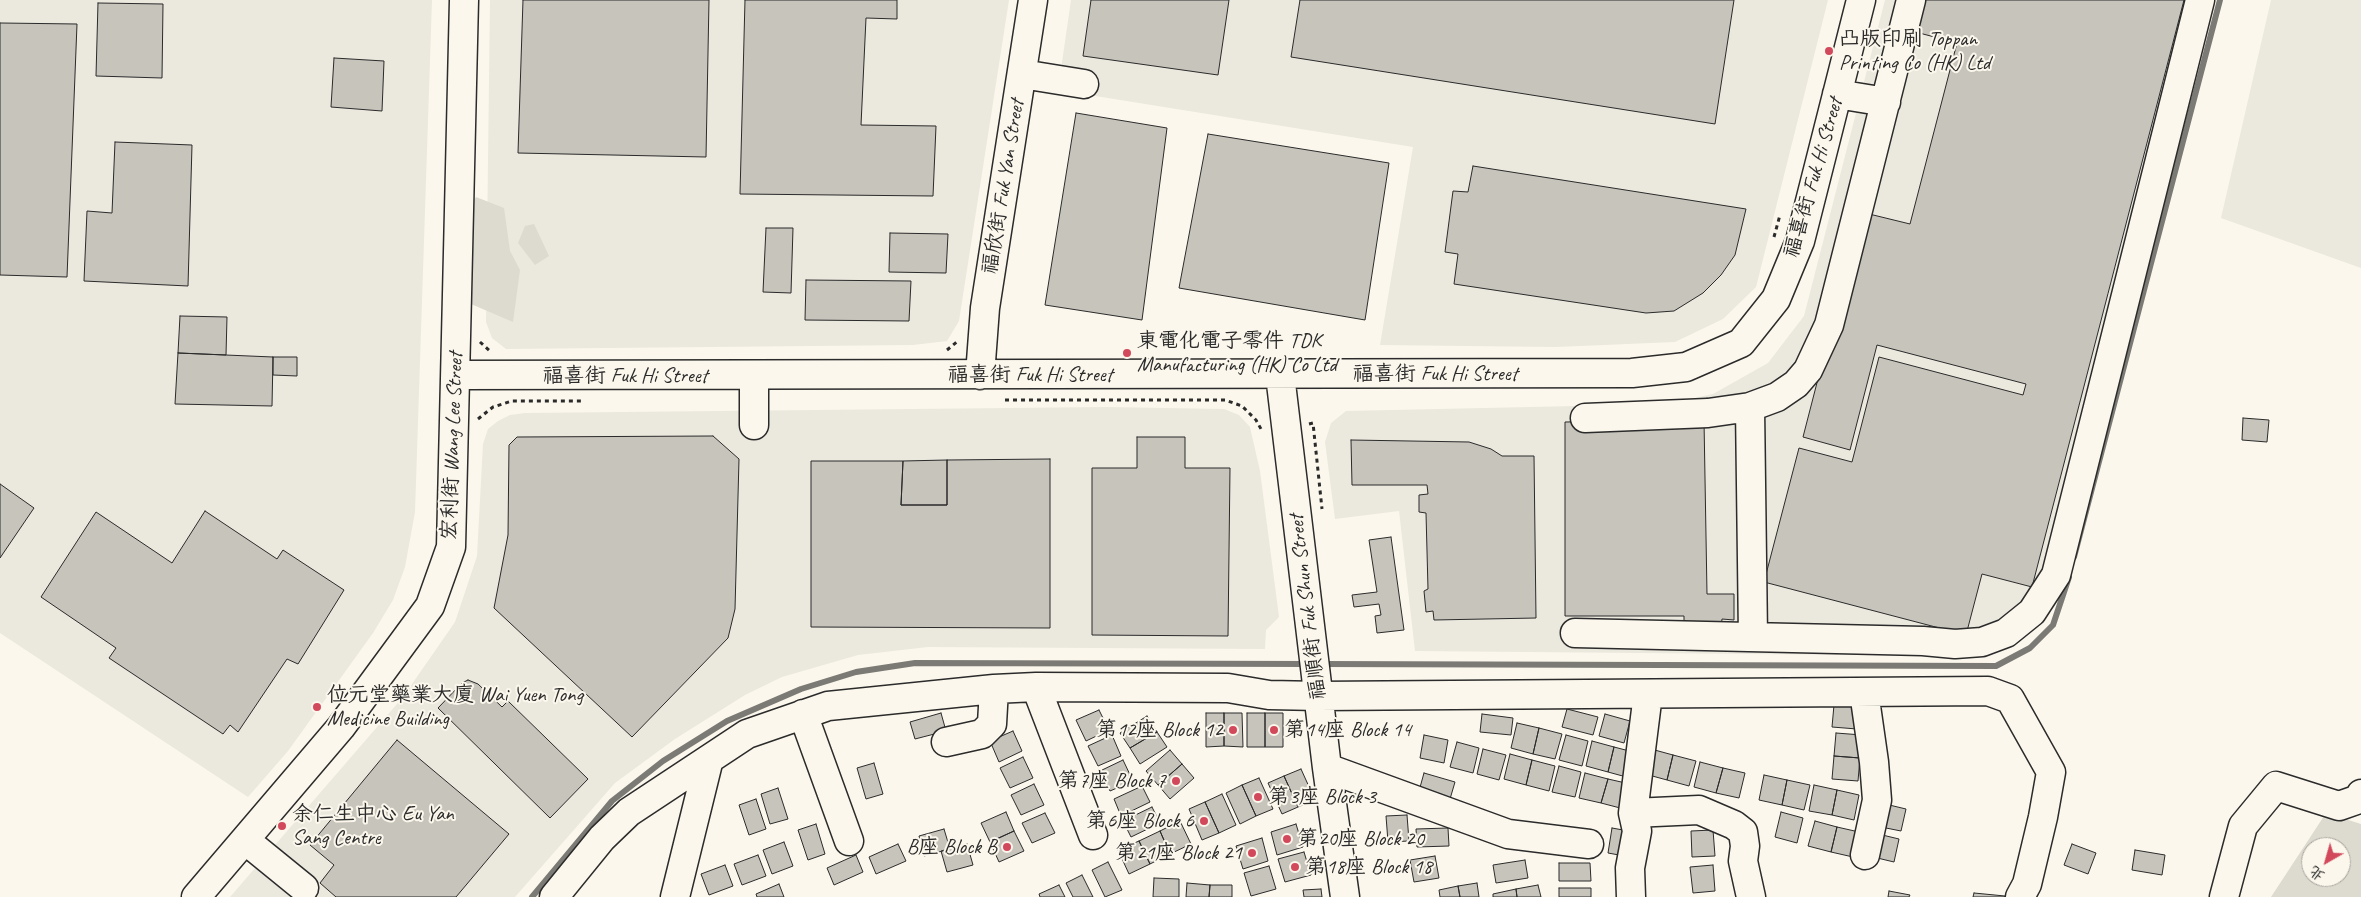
<!DOCTYPE html>
<html>
<head>
<meta charset="utf-8">
<style>
  body { margin:0 }
  #map { position:relative; width:2361px; height:897px; overflow:hidden; background:#fbf7ec; font-family:Caveat,"LXGW WenKai TC",sans-serif }
  canvas { display:block }
  .north { position:absolute; left:2301px; top:837px; width:50px; height:50px; box-sizing:border-box; background:#fbf7ec; border:1px solid #a8a59f; border-radius:50%; rotate:218deg; font-size:14px; font-weight:700; line-height:20px; text-align:center; color:#2b2b2b }
  .north::after { content:''; display:block; margin:auto; width:18px; height:22px; background:#d1495b; clip-path:polygon(50% 0,100% 100%,50% 72%,0 100%) }
</style>
</head>
<body>
<div id="map">
<canvas width="2361" height="897"></canvas>
<div class="north">北</div>
</div>
<script>
const c = document.querySelector('canvas').getContext('2d');
c.lineJoin = 'round';
function paint(path, color) { c.fillStyle = color; c.fill(path, 'evenodd'); }
const poly = rows => new Path2D(rows.map(r => 'M' + r).join(''));
function strokePath(path, color, width, dash) { c.strokeStyle = color; c.lineWidth = width; c.lineCap = dash ? 'butt' : 'round'; c.setLineDash(dash || []); c.stroke(path); }
function drawText(font, color, halo, rows, align = 'center') {
  c.font = font + ' Caveat,"LXGW WenKai TC",sans-serif'; c.lineWidth = 4; c.setLineDash([]); c.textBaseline = 'middle'; c.strokeStyle = halo; c.fillStyle = color; for (const [text, x, y, turn = 0] of rows) {
    c.save(); c.translate(x, y); c.rotate((+turn || 0) * Math.PI / 180); c.textAlign = isNaN(turn) ? turn : align; if (halo) c.strokeText(text, 0, 0); c.fillText(text, 0, 0); c.restore();
  }
}
paint(poly([
  [0,0,432,0,415,512,405,567,393,600,373,633,288,751,248,797,0,633],
  [490,0,1009,0,959,321,947,341,913,345,506,349,492,338,486,322],
  [1071,0,1828,0,1756,287,1723,319,1675,342,1556,347,1380,345,1413,147,1058,90],
  [1885,0,2208,0,2054,591,1977,656,1415,651,1399,511,1335,519,1325,442,1331,423,1346,411,1668,404,1713,394,1768,363,1804,316],
  [2271,0,2361,0,2361,268,2221,218],
  [1106,407,1224,409,1239,415,1250,427,1260,471,1279,617,1266,630,1265,649,928,647,858,655,782,677,745,695,675,739,615,783,515,897,230,897,403,697,455,622,477,556,483,444,488,429,498,421,510,415,525,413]
]), '#ebe8de');
paint(poly([
  [476,197,504,208,510,251,520,270,513,322,443,292,448,237],
  [534,224,549,256,535,265,518,243,525,226],
  [2326,813,2361,824,2361,897,2271,897],
  [2311,847,2341,847,2341,877,2311,877]
]), '#dddad0');
strokePath(poly([
  [2074,557,2220,0],
  [1321,664,1996,666,2030,648,2053,625,2069,577],
  [532,897,612,801,663,761,727,721,801,689,856,672,915,663,1308,664]
]), '#7b7a75', 6);
const building = poly([
  [523,0,709,0,706,157,518,153,523,0],
  [745,0,897,0,897,19,866,18,861,125,936,126,933,196,740,194,745,0],
  [1091,0,1229,0,1218,75,1083,56,1091,0],
  [1300,0,1734,0,1715,124,1291,57,1300,0],
  [1915,0,2184,0,2032,587,1982,574,1966,635,1764,582,1799,448,1852,462,1879,357,2023,395,2026,384,1877,345,1850,450,1803,437,1861,212,1910,224,1957,43,1908,30,1915,0],
  [98,3,163,4,162,78,96,76,98,3],
  [0,23,77,24,67,277,0,275,0,23],
  [334,58,384,61,382,111,331,107,334,58],
  [1076,113,1167,128,1142,320,1045,305,1076,113],
  [1208,134,1389,163,1365,320,1179,288,1208,134],
  [115,142,192,145,188,286,84,281,87,211,112,213,115,142],
  [1473,166,1746,209,1735,255,1721,275,1703,293,1674,311,1646,313,1454,284,1458,254,1445,252,1453,191,1468,192,1473,166],
  [766,228,793,228,791,293,763,292,766,228],
  [890,233,948,234,946,273,889,272,890,233],
  [806,280,911,281,909,321,805,320,806,280],
  [180,316,227,317,226,355,178,353,180,316],
  [178,353,273,357,272,406,175,404,178,353],
  [273,357,297,357,297,376,273,375,273,357],
  [2243,418,2269,420,2267,442,2242,440,2243,418],
  [1704,420,1707,594,1734,594,1734,620,1722,619,1721,628,1684,628,1684,616,1565,616,1565,422,1704,420],
  [713,436,739,459,735,609,728,638,632,737,494,608,508,535,509,445,517,437,713,436],
  [1137,437,1185,437,1185,468,1230,468,1228,636,1092,635,1092,468,1137,468,1137,437],
  [1351,440,1469,442,1491,449,1502,456,1534,456,1536,618,1434,620,1433,611,1426,612,1424,591,1428,589,1426,513,1419,512,1419,495,1428,494,1427,485,1352,485,1351,440],
  [1050,459,1050,628,811,627,811,461,903,461,901,505,947,505,947,460,1050,459],
  [947,460,947,505,901,505,903,461,947,460],
  [0,484,34,508,0,558,0,484],
  [205,511,277,559,283,550,344,590,298,664,287,659,238,732,230,725,223,734,109,658,116,648,41,597,96,512,172,563,205,511],
  [1391,537,1404,630,1377,633,1375,616,1381,615,1379,604,1354,607,1352,595,1377,592,1369,540,1391,537],
  [468,680,478,684,502,707,508,701,588,779,550,818,438,708,462,683,468,680],
  [1834,705,1859,707,1857,729,1832,727,1834,705],
  [1567,709,1598,717,1593,735,1562,727,1567,709],
  [1099,710,1109,730,1086,741,1076,720,1099,710],
  [941,713,946,731,915,739,910,722,941,713],
  [1206,713,1224,713,1224,746,1206,747,1206,713],
  [1224,713,1242,713,1243,747,1224,746,1224,713],
  [1247,713,1265,713,1265,747,1247,747,1247,713],
  [1265,713,1283,713,1283,747,1265,747,1265,713],
  [1482,714,1513,718,1511,735,1480,732,1482,714],
  [1605,714,1630,721,1624,743,1599,736,1605,714],
  [1147,716,1157,732,1130,748,1120,733,1147,716],
  [1517,723,1539,728,1533,754,1511,748,1517,723],
  [1539,728,1562,734,1555,759,1533,754,1539,728],
  [1013,731,1022,751,999,762,990,741,1013,731],
  [1157,732,1167,747,1140,764,1130,748,1157,732],
  [1836,733,1862,735,1860,758,1834,756,1836,733],
  [1112,735,1121,756,1098,766,1088,746,1112,735],
  [1424,735,1448,740,1444,763,1420,758,1424,735],
  [1566,735,1588,741,1582,766,1559,760,1566,735],
  [397,740,509,834,456,897,336,897,320,883,334,865,310,845,397,740],
  [1592,741,1614,747,1608,772,1586,766,1592,741],
  [1457,742,1479,748,1473,773,1450,767,1457,742],
  [1614,747,1637,753,1630,778,1608,772,1614,747],
  [1483,749,1506,755,1499,780,1477,774,1483,749],
  [1651,749,1673,755,1667,780,1645,774,1651,749],
  [1170,750,1182,764,1158,785,1146,771,1170,750],
  [1510,754,1532,760,1526,785,1504,779,1510,754],
  [1673,755,1696,761,1689,786,1667,780,1673,755],
  [1834,756,1860,758,1858,781,1832,779,1834,756],
  [1023,757,1033,778,1010,788,1000,768,1023,757],
  [1123,760,1133,781,1110,791,1100,771,1123,760],
  [1532,760,1555,766,1549,791,1526,785,1532,760],
  [1700,762,1723,768,1716,793,1694,787,1700,762],
  [874,763,883,794,866,799,857,768,874,763],
  [1182,764,1194,778,1170,799,1158,785,1182,764],
  [1559,766,1581,772,1575,797,1552,792,1559,766],
  [1723,768,1745,773,1739,798,1716,793,1723,768],
  [1301,769,1315,800,1298,807,1284,776,1301,769],
  [1424,773,1455,782,1450,799,1419,791,1424,773],
  [1585,773,1608,779,1601,803,1579,798,1585,773],
  [1764,775,1787,780,1782,805,1759,800,1764,775],
  [1284,776,1298,807,1282,814,1268,783,1284,776],
  [1259,778,1273,809,1256,816,1242,785,1259,778],
  [1608,779,1630,784,1624,809,1601,803,1608,779],
  [1787,780,1810,785,1804,810,1782,805,1787,780],
  [1034,784,1044,805,1021,815,1011,795,1034,784],
  [1242,785,1256,816,1240,824,1226,793,1242,785],
  [1814,785,1837,790,1832,815,1809,811,1814,785],
  [1142,786,1150,802,1121,816,1114,799,1142,786],
  [778,788,788,819,770,824,761,794,778,788],
  [1837,790,1859,795,1854,820,1832,815,1837,790],
  [1222,794,1236,825,1219,833,1205,802,1222,794],
  [756,799,766,829,749,835,739,805,756,799],
  [1205,802,1219,833,1202,840,1189,809,1205,802],
  [1881,803,1906,809,1901,831,1876,826,1881,803],
  [1152,807,1160,823,1131,837,1123,821,1152,807],
  [1006,812,1014,831,990,842,981,823,1006,812],
  [1781,812,1803,818,1797,843,1775,837,1781,812],
  [1045,813,1055,833,1032,843,1022,823,1045,813],
  [1407,815,1409,841,1388,842,1386,816,1407,815],
  [1180,821,1191,844,1170,854,1160,831,1180,821],
  [1815,821,1837,827,1831,852,1808,846,1815,821],
  [816,824,825,854,808,860,798,830,816,824],
  [1296,824,1303,847,1277,855,1271,832,1296,824],
  [1837,827,1859,832,1853,857,1831,852,1837,827],
  [1448,828,1449,846,1417,847,1416,829,1448,828],
  [1612,828,1634,832,1630,857,1608,853,1612,828],
  [944,829,950,849,924,856,919,836,944,829],
  [1713,830,1715,856,1692,857,1691,831,1713,830],
  [1014,831,1024,851,999,862,990,842,1014,831],
  [1160,831,1170,854,1150,864,1139,841,1160,831],
  [1874,833,1899,839,1894,862,1869,856,1874,833],
  [1262,838,1268,861,1243,869,1236,846,1262,838],
  [1139,841,1150,864,1129,874,1118,850,1139,841],
  [784,842,793,866,772,874,763,850,784,842],
  [898,844,906,861,876,874,869,857,898,844],
  [967,844,973,865,947,872,941,851,967,844],
  [2072,844,2096,853,2088,874,2064,865,2072,844],
  [2135,850,2165,855,2162,875,2132,870,2135,850],
  [1304,852,1311,875,1285,882,1278,859,1304,852],
  [758,855,766,876,742,885,734,864,758,855],
  [856,855,863,872,834,885,827,868,856,855],
  [1435,856,1439,878,1414,882,1410,860,1435,856],
  [1525,860,1528,878,1496,883,1493,865,1525,860],
  [1108,862,1122,890,1105,897,1092,870,1108,862],
  [1559,863,1590,863,1591,881,1559,881,1559,863],
  [725,865,733,886,709,895,701,874,725,865],
  [1713,865,1715,891,1693,893,1690,867,1713,865],
  [1269,866,1276,889,1251,896,1244,873,1269,866],
  [1082,875,1093,897,1073,897,1066,883,1082,875],
  [1154,878,1179,879,1179,897,1153,897,1154,878],
  [1187,883,1210,885,1209,897,1186,897,1187,883],
  [1477,883,1479,897,1460,897,1458,886,1477,883],
  [779,884,784,897,757,897,756,894,779,884],
  [1059,885,1065,897,1040,897,1039,894,1059,885],
  [1210,885,1232,885,1232,897,1209,897,1210,885],
  [1538,885,1541,897,1517,897,1516,889,1538,885],
  [1458,886,1460,897,1440,897,1439,890,1458,886],
  [1559,888,1591,888,1591,897,1559,897,1559,888],
  [1321,889,1322,897,1304,897,1303,890,1321,889],
  [1516,889,1517,897,1493,897,1493,894,1516,889],
  [1889,891,1910,895,1909,897,1888,897,1889,891],
  [1974,893,2005,896,2005,897,1973,897,1974,893]
]);
paint(building, '#c7c4bc');
strokePath(building, '#2b2b2b', 1);
const minor = poly([
  [1022,74,1084,84],
  [1837,94,1886,102],
  [456,375,1632,373,1686,367,1741,343,1776,299,1800,241,1861,0],
  [980,375,985,308,1033,0],
  [1280,375,1327,768,1345,897],
  [1750,407,1753,637],
  [1585,418,1708,413,1750,407,1777,397,1796,384,1808,370,1829,325,1911,0],
  [754,425,754,375],
  [1575,633,1923,641,1955,644,1982,642,2006,633,2032,612,2056,575,2200,0],
  [1036,687,1093,835],
  [1864,692,1874,762,1877,800,1865,855],
  [803,714,849,841],
  [946,742,982,734,992,724,994,689],
  [1327,768,1508,834,1589,844],
  [1633,813,1699,810,1734,825,1743,832,1745,846,1743,861,1751,897],
  [245,840,304,888],
  [196,897,341,727,430,606,451,547,464,0],
  [554,897,602,838,629,812,747,734,828,706,994,689,1036,687,1228,688,1269,695,1319,696,1988,691,2010,699,2051,772,2043,817,2027,884,2020,897],
  [675,897,709,759],
  [1631,897,1630,868,1637,831,1633,813,1648,694],
  [2224,897,2243,826,2276,786,2339,806,2359,799,2361,794]
]);
strokePath(minor, '#2b2b2b', 31);
strokePath(poly([
  [1774,237,1780,215],
  [480,342,490,351],
  [947,350,958,341],
  [1005,400,1225,400,1242,406,1256,420,1261,429],
  [478,419,493,407,512,401,581,401],
  [1309,424,1313,423,1322,509]
]), '#2b2b2b', 3, [4, 4]);
strokePath(minor, '#fbf7ec', 28);
for (const [x, y, r, color] of [
  [1829,51,5,"#d1495b"],
  [1127,353,5,"#d1495b"],
  [317,707,5,"#d1495b"],
  [1233,730,5,"#d1495b"],
  [1274,730,5,"#d1495b"],
  [1176,781,5,"#d1495b"],
  [1258,797,5,"#d1495b"],
  [1204,821,5,"#d1495b"],
  [282,826,5,"#d1495b"],
  [1287,839,5,"#d1495b"],
  [1007,847,5,"#d1495b"],
  [1252,853,5,"#d1495b"],
  [1295,867,5,"#d1495b"]
]) { const dot = new Path2D(); dot.arc(x, y, r, 0, 2 * Math.PI); c.fillStyle = color; c.fill(dot); strokePath(dot, '#fbf7ec', 2); }
drawText('21px', '#2b2b2b', '#fbf7ec', [
  ["凸版印刷 Toppan",1839,39],
  ["Printing Co (HK) Ltd",1839,63],
  ["東電化電子零件 TDK",1137,341],
  ["Manufacturing (HK) Co Ltd",1137,365],
  ["位元堂藥業大廈 Wai Yuen Tong",327,695],
  ["Medicine Building",327,719],
  ["第12座 Block 12",1223,730,"right"],
  ["第14座 Block 14",1284,730],
  ["第7座 Block 7",1166,781,"right"],
  ["第3座 Block 3",1268,797],
  ["余仁生中心 Eu Yan",292,814],
  ["Sang Centre",292,838],
  ["第6座 Block 6",1194,821,"right"],
  ["第20座 Block 20",1297,839],
  ["B座 Block B",997,847,"right"],
  ["第21座 Block 21",1242,853,"right"],
  ["第18座 Block 18",1305,867]
], 'left');
drawText('21px', '#2b2b2b', '#fbf7ec', [
  ["福喜街 Fuk Hi Street",1814,178,-74],
  ["福欣街 Fuk Yan Street",1004,187,-81],
  ["福喜街 Fuk Hi Street",1435,374],
  ["福喜街 Fuk Hi Street",1030,375],
  ["福喜街 Fuk Hi Street",625,376],
  ["宏利街 Wang Lee Street",453,446,-88],
  ["福順街 Fuk Shun Street",1308,607,-97]
]);
</script>
</body>
</html>
